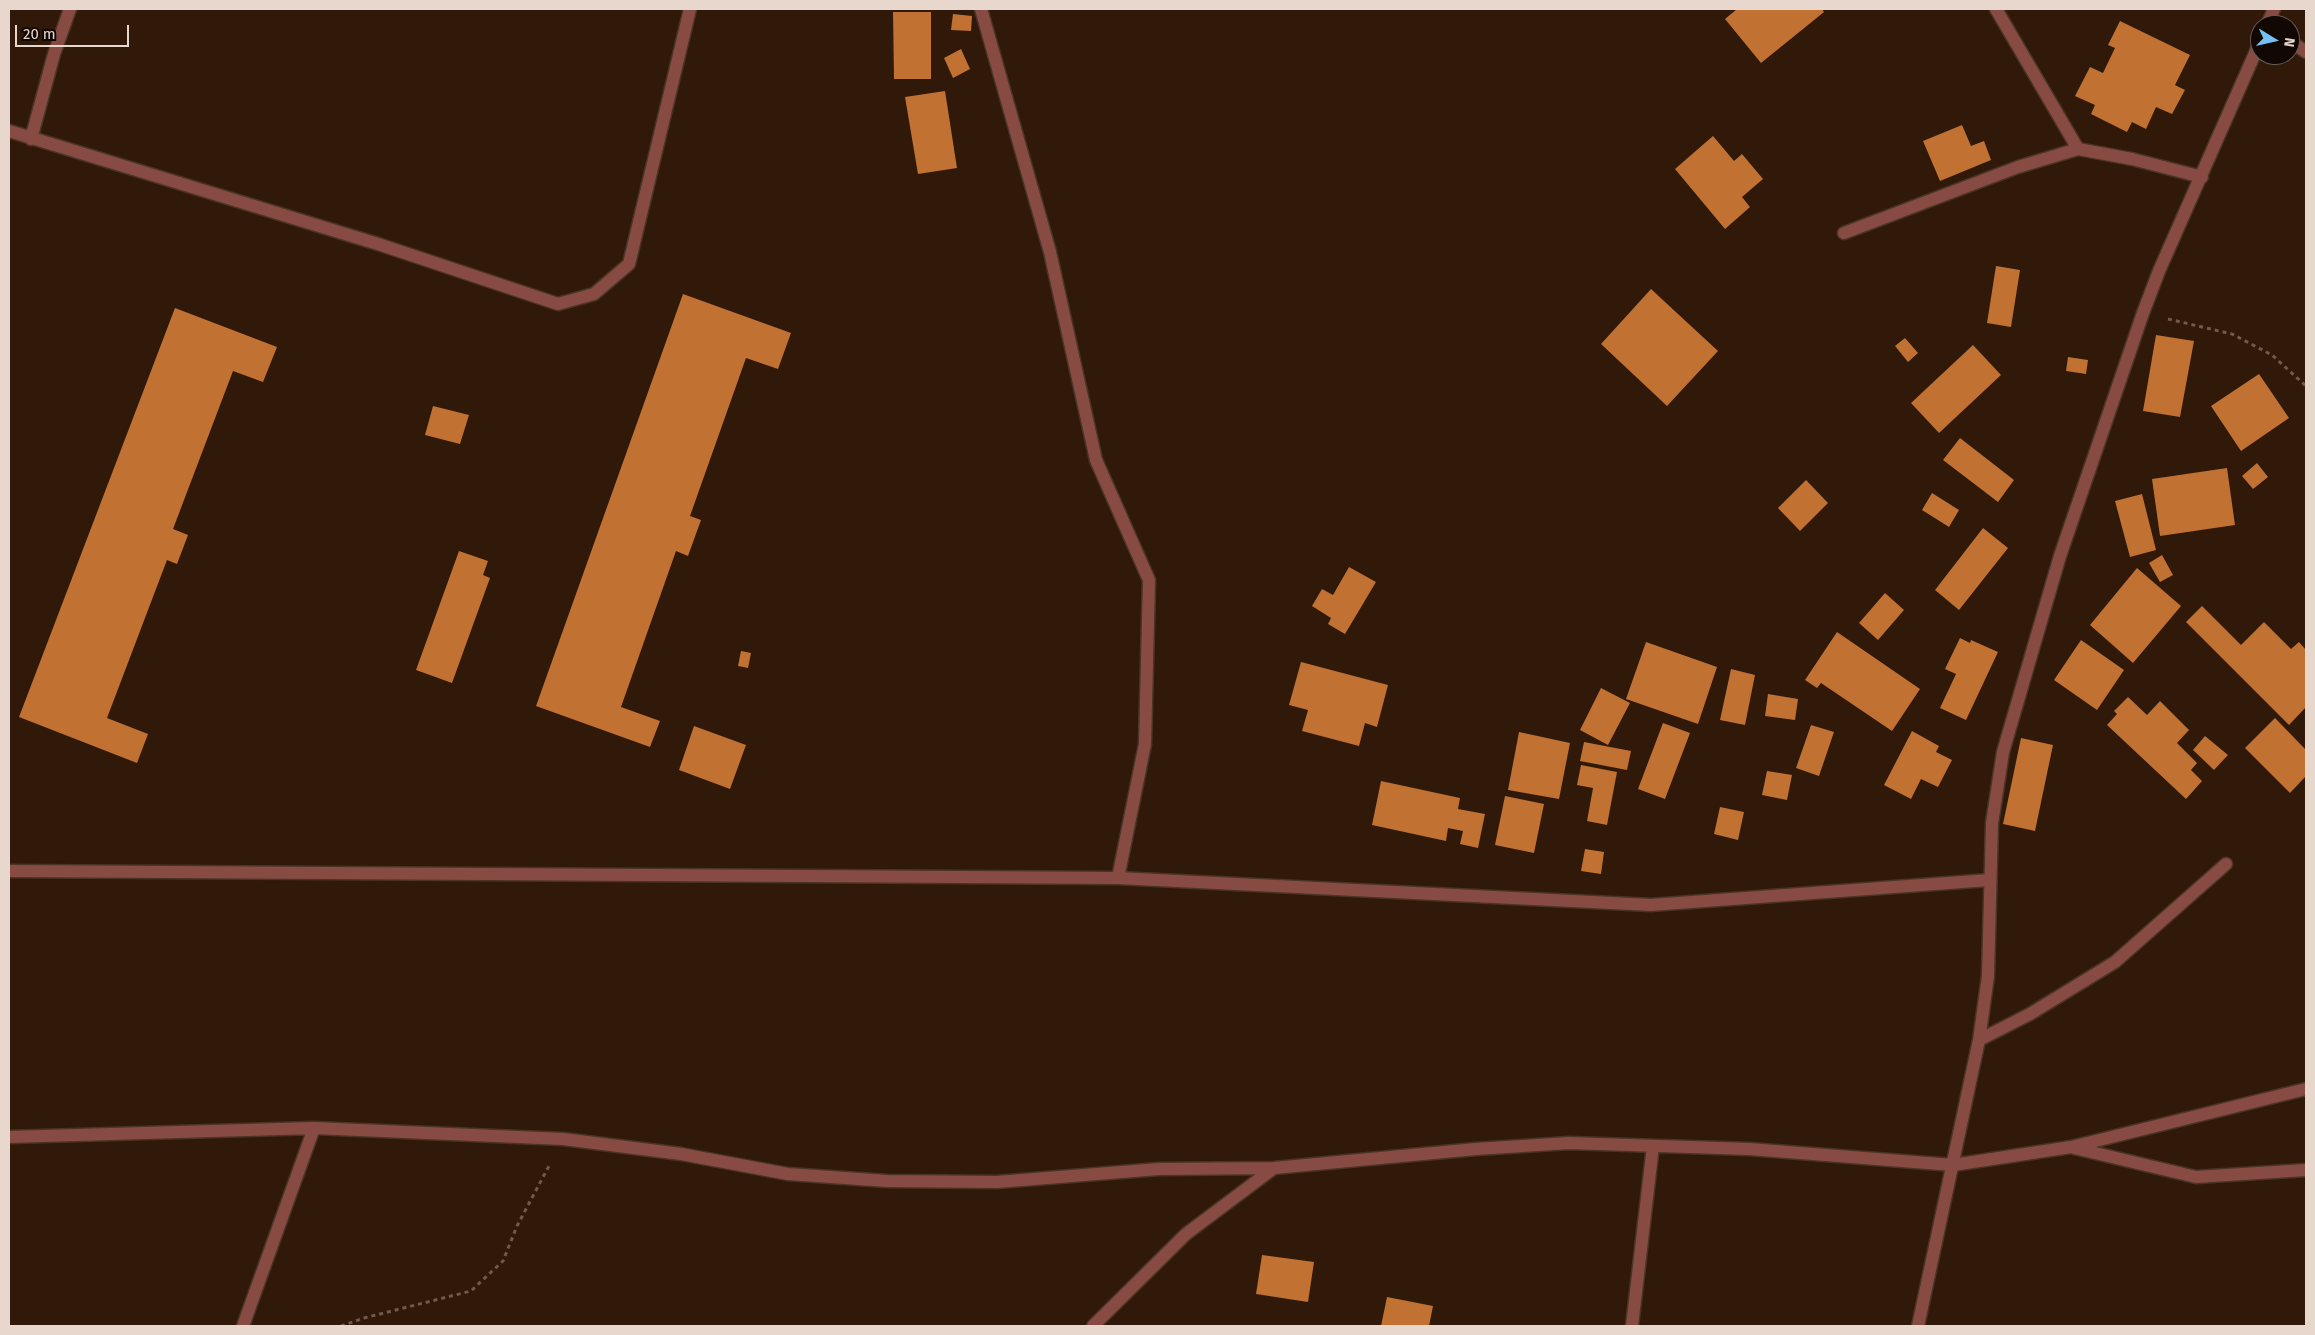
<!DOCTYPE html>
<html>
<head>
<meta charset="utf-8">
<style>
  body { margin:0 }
  #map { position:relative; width:2315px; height:1335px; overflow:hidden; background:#301909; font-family:"Fira Sans",sans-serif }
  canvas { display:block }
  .frame { position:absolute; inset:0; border:10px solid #e7d7cd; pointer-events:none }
  .north { position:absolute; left:2250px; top:15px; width:50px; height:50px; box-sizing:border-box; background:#110703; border:1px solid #675a54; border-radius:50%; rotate:99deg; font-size:14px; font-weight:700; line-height:20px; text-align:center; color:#e7d7cd }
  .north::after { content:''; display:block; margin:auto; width:18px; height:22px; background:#73c1f5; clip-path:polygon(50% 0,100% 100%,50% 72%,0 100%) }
  .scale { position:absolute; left:15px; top:25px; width:114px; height:22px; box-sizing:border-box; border:2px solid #e7d7cd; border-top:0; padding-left:6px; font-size:15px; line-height:18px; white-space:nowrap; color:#e7d7cd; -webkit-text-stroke:4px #110703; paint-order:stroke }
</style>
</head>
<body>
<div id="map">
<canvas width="2315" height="1335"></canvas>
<div class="frame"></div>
<div class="north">N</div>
<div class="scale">20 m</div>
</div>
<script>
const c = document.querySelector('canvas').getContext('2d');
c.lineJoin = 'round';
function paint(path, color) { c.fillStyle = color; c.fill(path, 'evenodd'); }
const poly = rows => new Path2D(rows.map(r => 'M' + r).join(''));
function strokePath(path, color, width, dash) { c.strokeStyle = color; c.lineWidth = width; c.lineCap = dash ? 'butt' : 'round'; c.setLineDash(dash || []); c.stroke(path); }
paint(poly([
  [1737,9,1822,9,1824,12,1761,63,1725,19],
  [893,12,931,12,931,79,894,79],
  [953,14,972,16,971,31,951,30],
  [2120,21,2190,55,2175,85,2185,90,2172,114,2156,107,2146,129,2132,122,2127,132,2091,114,2095,105,2075,96,2090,67,2103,73,2115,48,2108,45],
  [961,49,970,69,953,78,944,58],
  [945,91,957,168,918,174,905,97],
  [1962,125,1971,146,1984,141,1991,160,1940,181,1923,141],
  [1713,136,1734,161,1742,154,1763,179,1742,197,1750,207,1725,229,1675,169],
  [1996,266,2020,270,2011,327,1987,323],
  [1651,289,1718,351,1667,406,1601,344],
  [683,294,791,333,778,369,746,358,690,516,701,520,688,556,676,551,621,707,660,721,650,747,536,706],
  [175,308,277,347,263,382,233,371,173,529,188,535,177,564,167,560,107,718,148,734,137,763,19,717],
  [2156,335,2194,341,2180,417,2143,411],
  [1905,338,1918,353,1908,362,1895,346],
  [1973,345,2001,375,1939,433,1911,403],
  [2068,357,2088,360,2086,374,2066,371],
  [2259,374,2289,418,2241,451,2211,406],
  [433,406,469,415,460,444,425,435],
  [1960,438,2014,480,1998,502,1943,460],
  [2257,463,2268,477,2253,489,2242,476],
  [2227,468,2235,525,2160,536,2152,479],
  [1806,480,1828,503,1800,531,1778,508],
  [1932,493,1959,510,1949,527,1922,510],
  [2142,494,2156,550,2130,557,2115,501],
  [1983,528,2008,548,1959,610,1935,590],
  [459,551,488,561,483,575,490,578,452,683,416,670],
  [2162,555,2173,575,2160,582,2149,563],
  [1349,567,1376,582,1345,634,1328,624,1331,618,1312,606,1322,589,1333,595],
  [2137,568,2181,606,2133,663,2090,625],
  [1885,593,1904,610,1878,640,1859,623],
  [2202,606,2241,645,2264,622,2291,649,2299,642,2306,650,2306,707,2289,725,2186,622],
  [1837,632,1920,689,1892,731,1821,683,1817,688,1805,680],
  [1960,638,1970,643,1971,640,1998,652,1966,720,1940,708,1956,674,1945,669],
  [2081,640,2124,670,2097,710,2054,680],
  [1646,642,1717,667,1698,724,1626,699],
  [741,651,751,653,748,668,738,666],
  [1301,662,1388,685,1377,727,1365,723,1359,746,1302,731,1308,710,1289,705],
  [1731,669,1755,675,1745,725,1720,720],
  [1601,688,1630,703,1608,745,1580,730],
  [1768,694,1798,699,1795,720,1765,716],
  [2128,697,2147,715,2160,701,2189,730,2177,743,2197,763,2191,770,2202,781,2186,799,2107,725,2117,714,2114,711],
  [2275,718,2306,750,2306,776,2290,793,2245,748],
  [1663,723,1690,733,1665,799,1638,789],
  [1811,725,1834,732,1819,776,1796,768],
  [694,726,746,745,730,789,679,770],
  [1912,731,1939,746,1936,752,1952,760,1938,787,1921,779,1911,799,1884,785],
  [1519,732,1570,743,1559,799,1508,790],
  [2205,736,2228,755,2214,770,2193,750],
  [2021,738,2053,745,2035,831,2003,824],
  [1584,742,1631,751,1627,770,1580,761],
  [1581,765,1617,772,1607,825,1587,821,1593,788,1577,785],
  [1767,771,1792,775,1787,800,1762,795],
  [1381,781,1460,798,1458,809,1485,814,1478,848,1460,844,1463,831,1448,828,1446,841,1372,825],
  [1505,796,1544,804,1534,853,1495,845],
  [1720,807,1744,812,1738,840,1714,834],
  [1585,849,1604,852,1601,874,1581,871],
  [1262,1255,1314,1262,1308,1302,1256,1294],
  [1387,1297,1433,1306,1429,1326,1381,1326]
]), '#c17132');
const service = poly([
  [9,131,378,244,558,304,594,294,629,264,690,9],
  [31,139,54,54,70,9]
]);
const minor = poly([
  [981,9,1050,252,1096,460,1149,580,1145,744,1118,878],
  [1996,9,2078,149,2132,159,2202,177],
  [2267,25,2274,9],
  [2290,41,2306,52],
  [1844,233,2018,167,2078,149],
  [9,871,1118,878,1651,905,1989,880],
  [1979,1040,2030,1014,2115,962,2226,864],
  [9,1137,314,1128,563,1139,681,1154,788,1174,887,1181,997,1182,1159,1169,1274,1168,1476,1149,1569,1143,1749,1149,1953,1165,2071,1147,2306,1089],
  [2074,1148,2196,1177,2306,1170],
  [243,1326,314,1128],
  [1093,1326,1186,1234,1274,1168],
  [1632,1326,1653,1146],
  [1918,1326,1979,1040,1988,976,1992,823,2003,752,2060,556,2143,313,2159,271,2260,42]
]);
strokePath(service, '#4a3424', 15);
strokePath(minor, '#4a3424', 15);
strokePath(poly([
  [2168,319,2232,334,2272,355,2306,386],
  [341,1326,364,1318,471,1291,503,1261,517,1226,550,1164]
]), '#6f5a4d', 3, [4, 4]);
strokePath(service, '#884b44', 12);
strokePath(minor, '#884b44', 12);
</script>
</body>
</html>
